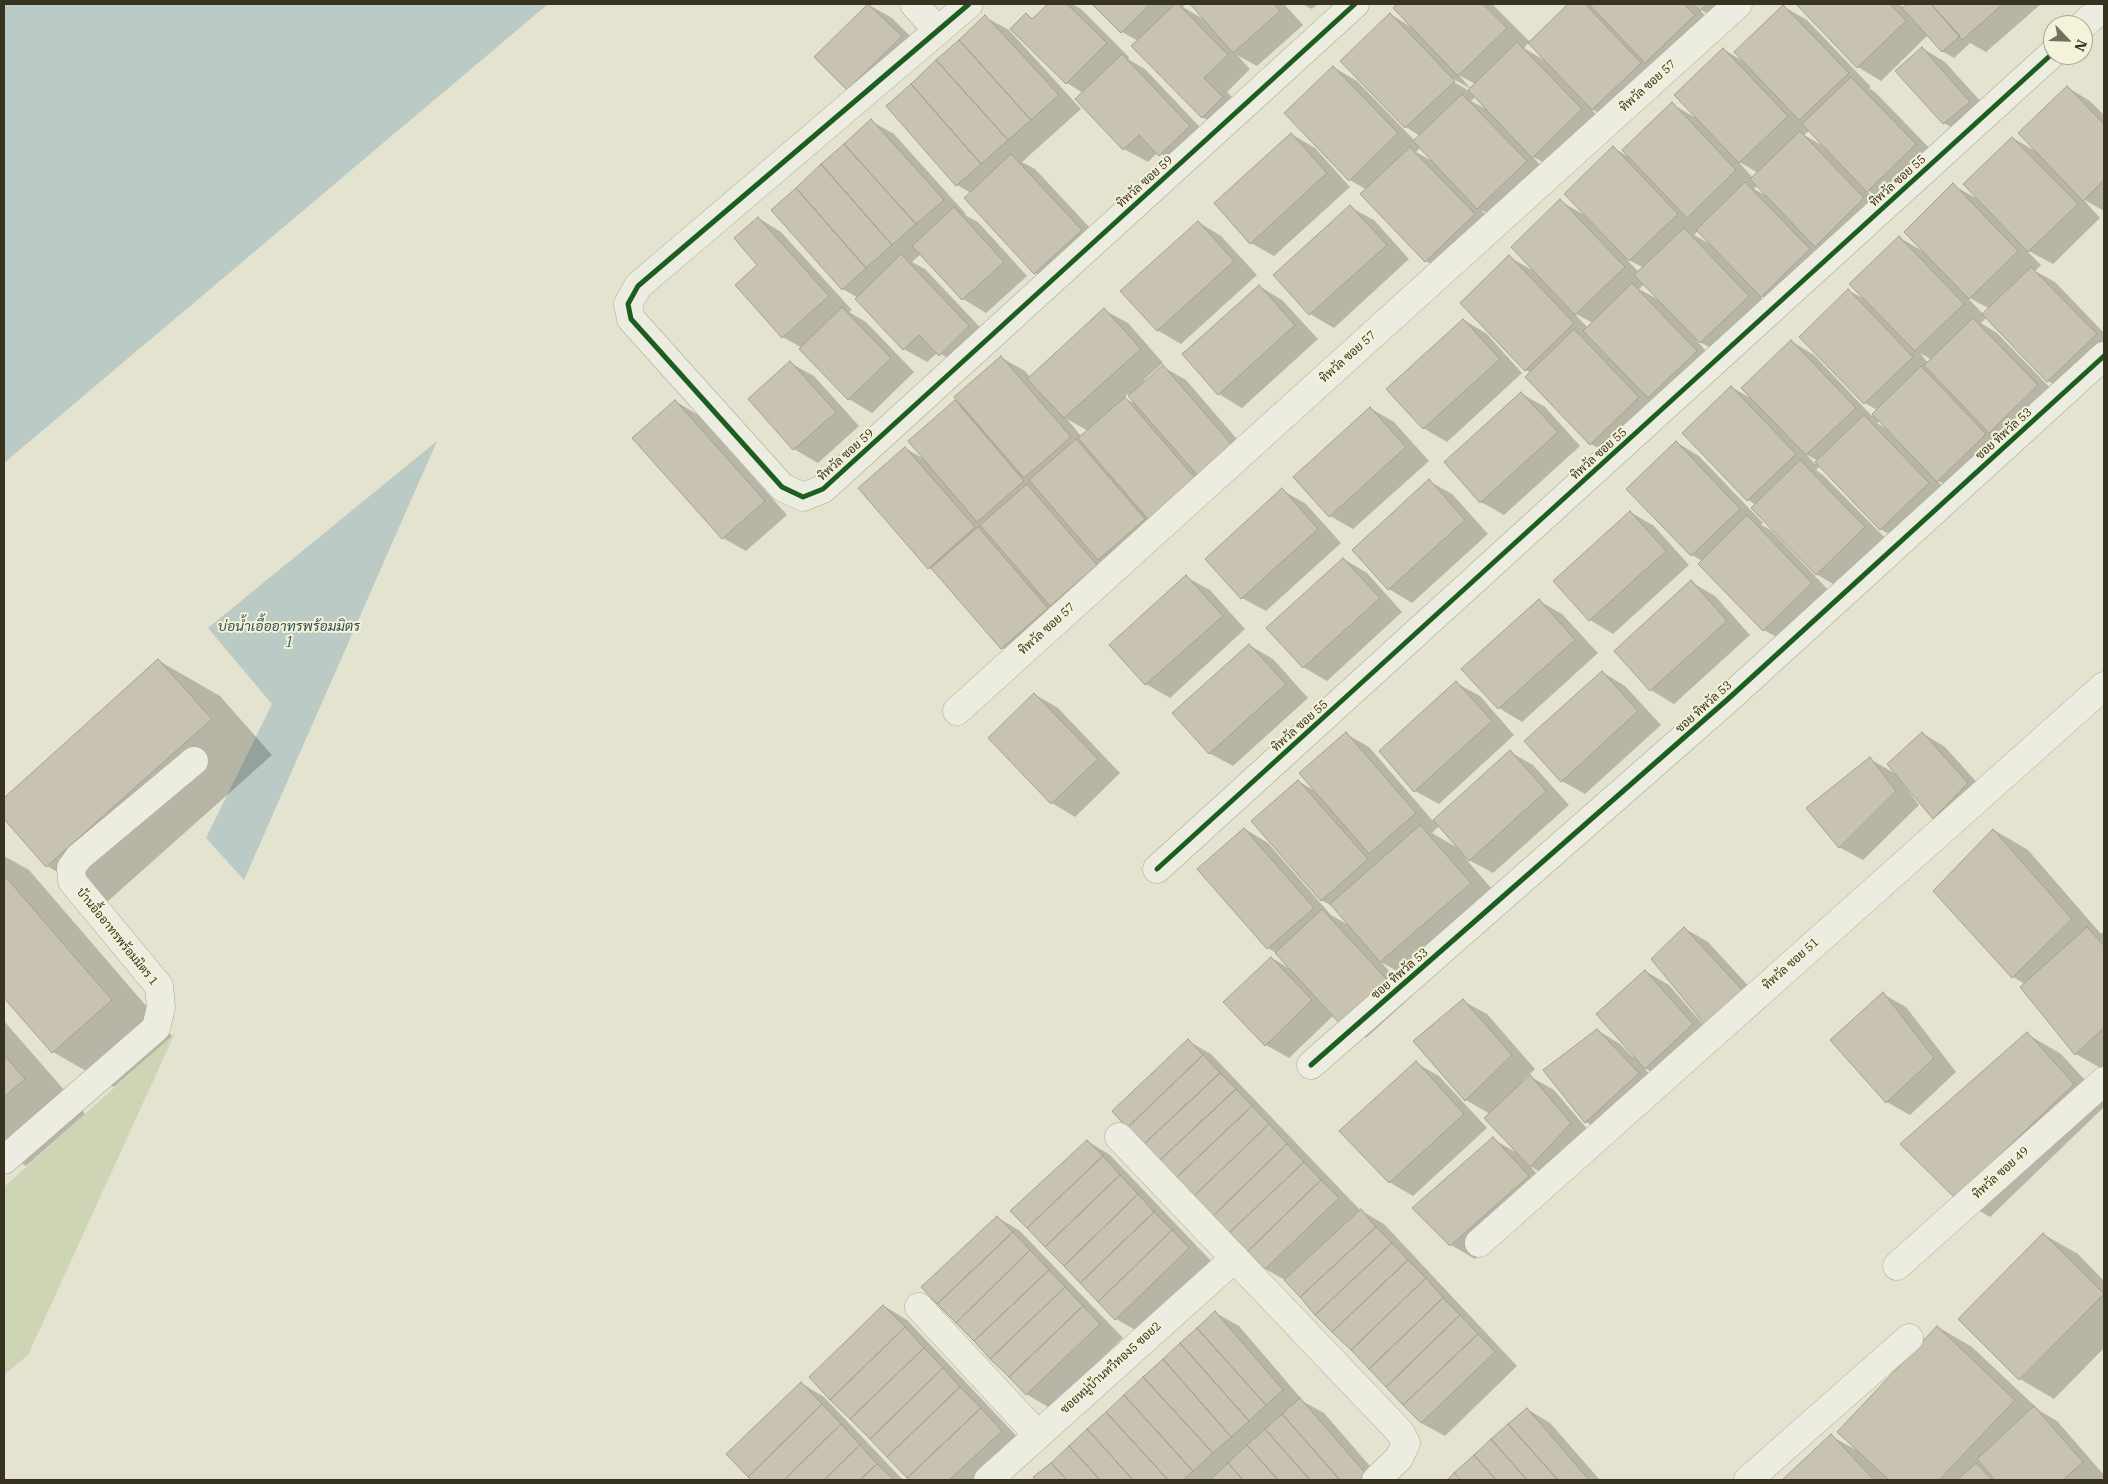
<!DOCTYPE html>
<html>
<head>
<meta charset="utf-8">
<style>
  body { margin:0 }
  #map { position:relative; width:2108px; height:1484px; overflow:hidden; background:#e4e3d0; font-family:"IBM Plex Serif",serif }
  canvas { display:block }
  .frame { position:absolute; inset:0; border:5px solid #383221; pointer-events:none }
  .north { position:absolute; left:2043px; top:15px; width:50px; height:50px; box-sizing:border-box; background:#f4f2d8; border:1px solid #a9a58f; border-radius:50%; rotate:114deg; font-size:14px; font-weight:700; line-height:20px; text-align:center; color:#383221 }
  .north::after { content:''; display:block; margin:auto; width:18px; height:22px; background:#74705e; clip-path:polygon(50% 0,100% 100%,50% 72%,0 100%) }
</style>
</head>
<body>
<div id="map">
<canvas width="2108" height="1484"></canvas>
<div class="frame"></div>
<div class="north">N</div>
</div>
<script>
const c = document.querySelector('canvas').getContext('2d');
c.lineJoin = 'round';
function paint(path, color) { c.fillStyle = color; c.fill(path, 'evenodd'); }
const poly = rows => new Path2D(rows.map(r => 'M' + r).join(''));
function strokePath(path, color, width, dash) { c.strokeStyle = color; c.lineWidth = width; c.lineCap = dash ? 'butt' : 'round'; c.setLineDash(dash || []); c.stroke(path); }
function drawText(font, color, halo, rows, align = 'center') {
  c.font = font + ' "IBM Plex Serif",Sarabun,serif'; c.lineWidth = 4; c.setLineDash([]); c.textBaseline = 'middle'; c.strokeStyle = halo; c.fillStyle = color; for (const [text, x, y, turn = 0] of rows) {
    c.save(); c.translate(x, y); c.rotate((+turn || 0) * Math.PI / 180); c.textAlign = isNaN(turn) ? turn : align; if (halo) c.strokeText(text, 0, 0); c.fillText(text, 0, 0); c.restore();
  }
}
paint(poly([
  [175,1033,28,1355,4,1375,4,1187]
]), '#cdd5b4');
paint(poly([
  [4,4,548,4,4,463],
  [437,441,244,880,206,838,272,704,208,628]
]), '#bbcac4');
paint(poly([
  [1050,4,1072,4,1081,9,1129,57,1128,59,1145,69,1212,140,1184,168,1158,152,1148,162,1124,149,1083,93,1067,83,1026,15,1034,19],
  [1094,4,1183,4,1185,5,1183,7,1205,20,1191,4,1284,4,1303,25,1257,66,1237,55,1250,69,1227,92,1246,111,1226,131,1202,117,1138,41,1122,32],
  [1302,4,1318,4,1312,9],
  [1399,4,1492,4,1530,42,1569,4,1745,4,1724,23,1698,8,1717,29,1616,123,1590,108,1604,123,1556,170,1532,156,1549,175,1502,222,1481,210,1497,228,1449,275,1426,261,1362,194,1367,190,1350,180,1333,67,1357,81,1415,141,1420,136,1406,127,1342,61,1390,14,1411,27,1394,8],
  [1529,42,1544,60,1524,48],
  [1459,75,1475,84,1471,89],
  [1450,77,1471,89,1469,91,1449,79],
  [1476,96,1488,110,1471,101],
  [1420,148,1432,161,1416,152],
  [1797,4,1899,4,1904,8,1909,4,2041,4,1986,52,1970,43,1954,58,1942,51,1928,35,1881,81,1858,67],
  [869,5,892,18,924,50,848,89,816,57],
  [1784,7,1807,20,1871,87,1869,88,1875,92,1939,158,1891,204,1865,189,1887,212,1839,259,1817,246,1832,263,1785,309,1758,294,1772,310,1724,355,1696,340,1719,365,1672,411,1650,398,1662,411,1614,457,1591,444,1531,373,1526,370,1509,257,1534,271,1560,201,1586,216,1614,148,1629,157,1672,104,1696,118,1723,49,1741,60],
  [1810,130,1825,147,1804,135],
  [1738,161,1758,173,1753,178],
  [1758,185,1769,197,1754,189],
  [1698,231,1710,244,1694,235],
  [1626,259,1627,259,1644,268,1639,272],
  [1644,284,1659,300,1639,289],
  [1574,313,1589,321,1592,323,1588,328],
  [985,17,1009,30,1081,109,1022,162,1035,169,1105,244,1058,286,1035,273,971,193,957,185,887,106],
  [1922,48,1945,62,1993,115,1967,137,1944,123,1897,71],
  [2067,87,2090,101,2104,115,2104,211,2083,199,2100,218,2053,264,2025,249,2041,265,2035,271,2055,282,2104,333,2104,363,2072,394,2048,381,1987,317,1981,323,1997,333,2061,399,1961,494,1937,480,1951,497,1904,543,1880,529,1820,466,1816,470,1823,475,1888,541,1840,588,1816,574,1756,505,1748,500,1731,387,1754,400,1791,341,1814,355,1872,416,1877,410,1865,403,1848,290,1866,300,1900,238,1924,252,1953,185,1979,200,2013,138,2037,152],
  [1966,296,1990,309,1984,315],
  [1920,353,1932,360,1928,363],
  [1879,421,1886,429,1877,423],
  [1806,454,1818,461,1815,464],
  [871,121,894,134,966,214,965,215,978,222,1027,276,986,313,963,299,921,254,912,262,925,269,992,340,963,368,938,352,927,362,904,349,858,298,843,289,772,210],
  [1291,134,1315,148,1350,187,1274,256,1251,243],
  [1350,207,1374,220,1409,259,1334,328,1310,314,1275,275],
  [758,218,781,232,852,310,849,312,866,322,914,372,872,413,849,399,801,349,802,348,783,337,737,285,759,265],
  [1198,222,1221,236,1257,275,1181,344,1157,330],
  [1259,286,1282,300,1318,339,1242,408,1219,394],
  [1104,310,1128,323,1163,363,1144,380,1145,382,1163,367,1186,380,1255,460,1025,661,1002,648,935,571,929,568,905,448,924,459,955,402,964,407,1002,358,1025,371,1030,377],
  [1128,394,1139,406,1124,398],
  [1067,419,1088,431,1082,437],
  [1464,320,1487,334,1522,373,1447,442,1423,428],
  [790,363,814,376,859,426,818,463,794,449,749,399],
  [1522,394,1545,407,1580,446,1504,515,1481,502],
  [675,401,698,415,787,515,746,551,723,538],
  [1370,408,1394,422,1429,461,1353,529,1330,516],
  [1676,442,1699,456,1763,523,1761,525,1771,530,1835,597,1787,643,1764,630,1702,561,1692,555,1628,489],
  [1429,481,1452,494,1488,534,1412,603,1389,589],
  [1282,490,1306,504,1341,543,1266,611,1242,598],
  [1630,512,1654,526,1689,565,1613,634,1590,620,1555,581],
  [1344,559,1367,573,1402,612,1327,681,1303,667],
  [1186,577,1210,590,1245,629,1170,698,1146,684,1111,645],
  [1691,582,1715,596,1750,635,1674,704,1651,690,1615,651],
  [1539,601,1562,614,1598,653,1522,722,1499,708],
  [1249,645,1273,659,1308,698,1233,766,1209,753],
  [159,661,220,696,272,755,108,901,47,866,4,817,4,800],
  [1602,672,1625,686,1661,725,1585,794,1562,781],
  [1456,683,1480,696,1514,735,1439,804,1415,791],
  [1034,694,1058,708,1120,773,1075,817,1052,803],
  [1922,733,1945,747,1990,797,1957,831,1934,818],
  [1346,734,1369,747,1433,821,1510,752,1533,765,1569,805,1493,873,1465,858,1505,904,1415,981,1381,962,1412,996,1366,1038,1343,1025,1334,1015,1289,1058,1266,1045,1272,958,1292,970,1278,954,1268,948,1199,869,1245,829,1268,843,1331,915,1350,926,1334,907,1321,900,1298,781,1315,791],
  [1439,826,1458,848,1432,833],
  [1870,759,1896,774,1919,805,1863,860,1839,847],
  [1994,830,2028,850,2101,934,2104,931,2104,1070,2076,1054,2025,984,2013,977,1934,891],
  [4,856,29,870,172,1036,114,1087,53,1052,4,996],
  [1684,928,1708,942,1767,1006,1730,1038,1706,1024],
  [1645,971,1669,985,1715,1038,1669,1082,1643,1067,1662,1087,1609,1135,1586,1122,1597,1030,1620,1044,1633,1057,1634,1055],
  [1883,994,1906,1007,1956,1072,1910,1115,1887,1102],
  [1463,1001,1487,1014,1535,1069,1522,1082,1524,1083,1531,1077,1554,1090,1594,1137,1554,1180,1530,1166,1551,1190,1475,1259,1451,1245,1414,1208,1493,1139,1517,1153,1490,1114,1466,1100],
  [4,1021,85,1114,26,1166,4,1153],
  [2027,1034,2061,1054,2104,1101,2104,1107,1990,1217,1956,1197],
  [1188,1041,1211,1054,1360,1210,1384,1224,1517,1366,1445,1436,1421,1423,1287,1281,1265,1269],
  [1416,1063,1439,1076,1487,1128,1413,1196,1389,1182],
  [1087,1141,1110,1155,1212,1262,1139,1332,1116,1319],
  [997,1217,1020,1231,1123,1338,1050,1408,1026,1394],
  [2043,1234,2078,1254,2104,1281,2104,1348,2054,1399,2020,1379],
  [884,1306,907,1320,1025,1445,987,1480,909,1480,888,1456],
  [1216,1313,1239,1326,1304,1402,1324,1413,1382,1480,1032,1480],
  [1938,1327,1972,1347,2040,1411,2057,1421,2104,1475,2104,1477,2101,1480,1783,1480,1831,1436,1858,1451],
  [801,1383,824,1397,903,1480,753,1480,728,1454],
  [1527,1409,1550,1423,1600,1480,1448,1480]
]), '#0003');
const building = poly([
  [868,4,902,36,847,90,814,57,868,4],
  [1048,4,1067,4,1107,43,1066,84,1010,29,1026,13,1032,19,1048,4],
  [1092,4,1150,4,1121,33,1092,4],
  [1175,4,1178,4,1228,55,1204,78,1223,97,1202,118,1131,46,1175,4],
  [1190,4,1274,4,1280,11,1233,53,1190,4],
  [1397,4,1483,4,1507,28,1458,76,1393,8,1397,4],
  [1568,4,1585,4,1641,63,1592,110,1528,43,1568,4],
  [1589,4,1684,4,1695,15,1645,63,1589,4],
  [1693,4,1707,4,1700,11,1693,4],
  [1796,4,1890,4,1906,21,1857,68,1796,4],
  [1907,4,1931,4,1960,36,1942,52,1902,8,1907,4],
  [1931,4,2003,4,1962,40,1931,4],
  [1783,5,1849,73,1799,120,1734,52,1783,5],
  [1390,13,1455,81,1405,128,1340,61,1390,13],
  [985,15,1059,95,1031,120,959,40,985,15],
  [959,40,1031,120,1008,140,936,60,959,40],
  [1517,42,1582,109,1532,158,1468,90,1517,42],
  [1922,47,1970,102,1943,124,1895,71,1922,47],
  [1723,48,1788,116,1739,163,1674,95,1723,48],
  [1122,54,1190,126,1159,156,1139,135,1123,150,1075,99,1122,54],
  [936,60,1008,140,981,164,911,84,936,60],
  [1333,66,1398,133,1349,181,1284,113,1333,66],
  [1851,77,1916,144,1867,192,1802,124,1851,77],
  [911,84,981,164,956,186,886,106,911,84],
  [2067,86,2104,124,2104,180,2083,201,2018,133,2067,86],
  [1462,94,1527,161,1477,209,1413,141,1462,94],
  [1672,102,1736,170,1687,218,1622,150,1672,102],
  [871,119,944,200,916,224,844,144,871,119],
  [1800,131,1864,198,1815,247,1750,179,1800,131],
  [1291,133,1327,173,1250,244,1214,203,1291,133],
  [2012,137,2078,204,2028,252,1963,184,2012,137],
  [844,144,916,224,892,245,821,164,844,144],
  [1613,146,1678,214,1629,261,1564,194,1613,146],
  [1410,147,1475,214,1425,262,1360,194,1410,147],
  [1011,154,1082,230,1034,274,964,198,1011,154],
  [821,164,892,245,866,268,796,188,821,164],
  [1745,182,1810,249,1761,297,1696,230,1745,182],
  [1953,183,2018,251,1969,299,1904,232,1953,183],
  [796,188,866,268,842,290,771,210,796,188],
  [1560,199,1625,267,1575,315,1511,247,1560,199],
  [1350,205,1387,245,1309,315,1273,275,1350,205],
  [954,207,1004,262,962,300,912,246,954,207],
  [758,217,829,296,782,338,735,285,757,265,734,238,758,217],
  [1198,221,1234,261,1157,331,1120,291,1198,221],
  [1684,228,1749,296,1700,343,1634,275,1684,228],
  [1899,236,1964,304,1915,351,1849,284,1899,236],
  [901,254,969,326,939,356,919,335,903,350,855,299,901,254],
  [1509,255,1574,323,1525,371,1460,303,1509,255],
  [2031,267,2097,334,2047,382,1982,314,2031,267],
  [1632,283,1697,351,1648,398,1583,331,1632,283],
  [1259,285,1295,325,1218,395,1182,354,1259,285],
  [1848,289,1913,357,1864,404,1799,337,1848,289],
  [842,307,891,358,848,400,799,349,842,307],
  [1104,308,1141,349,1064,418,1027,379,1104,308],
  [1973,318,2038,385,1989,433,1924,365,1973,318],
  [1463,319,1500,359,1423,429,1386,389,1463,319],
  [1574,329,1639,397,1590,445,1525,377,1574,329],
  [1791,340,1856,408,1806,455,1741,388,1791,340],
  [1001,356,1071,437,1024,478,954,397,1001,356],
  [790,361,836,412,793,450,748,399,790,361],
  [1163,365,1233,446,1198,476,1128,396,1163,365],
  [1921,366,1986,434,1937,482,1872,414,1921,366],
  [1731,386,1796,454,1747,501,1682,433,1731,386],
  [1521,392,1558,432,1480,503,1444,462,1521,392],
  [1125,397,1195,478,1148,519,1078,438,1125,397],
  [675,400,765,501,722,539,632,438,675,400],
  [955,400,1024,481,977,522,908,441,955,400],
  [1370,407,1406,447,1329,517,1293,477,1370,407],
  [1864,415,1929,483,1880,530,1815,462,1864,415],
  [1076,439,1145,519,1098,560,1029,480,1076,439],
  [1676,441,1740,509,1691,556,1626,489,1676,441],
  [905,447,975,527,928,569,858,488,905,447],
  [1800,460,1865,527,1816,575,1751,508,1800,460],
  [1429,479,1465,520,1388,590,1352,550,1429,479],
  [1027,484,1097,565,1050,606,980,525,1027,484],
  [1282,488,1318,529,1241,599,1205,559,1282,488],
  [1630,511,1666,551,1589,621,1553,581,1630,511],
  [1747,515,1812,583,1763,631,1698,564,1747,515],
  [978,527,1048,608,1001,649,931,568,978,527],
  [1343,558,1380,598,1303,668,1266,628,1343,558],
  [1186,575,1223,616,1145,685,1109,645,1186,575],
  [1691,580,1727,621,1650,691,1614,651,1691,580],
  [1539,599,1575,640,1498,709,1461,669,1539,599],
  [1249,644,1286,684,1209,754,1172,713,1249,644],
  [158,659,212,719,46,867,4,819,4,798,158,659],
  [1602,671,1638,711,1561,782,1524,741,1602,671],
  [1456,681,1492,721,1414,792,1379,751,1456,681],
  [1034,693,1098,759,1051,804,988,738,1034,693],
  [1346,732,1416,813,1369,854,1299,773,1346,732],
  [1922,732,1968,783,1933,819,1887,764,1922,732],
  [1510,750,1546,791,1469,861,1433,820,1510,750],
  [1870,757,1896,791,1839,848,1806,808,1870,757],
  [1298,780,1368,859,1321,901,1251,821,1298,780],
  [1420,825,1471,883,1380,962,1330,904,1420,825],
  [1244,828,1314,908,1267,949,1197,869,1244,828],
  [1993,829,2072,919,2012,978,1933,891,1993,829],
  [4,875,112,1000,52,1053,4,998,4,875],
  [1322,909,1389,982,1342,1026,1275,953,1322,909],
  [1684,927,1744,992,1706,1026,1651,959,1684,927],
  [2087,927,2104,946,2104,1028,2075,1055,2020,987,2087,927],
  [1271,957,1312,1000,1265,1046,1223,1002,1271,957],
  [1645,970,1693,1024,1645,1069,1596,1014,1645,970],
  [1883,992,1934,1058,1886,1103,1830,1040,1883,992],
  [1463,999,1512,1055,1465,1101,1413,1041,1463,999],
  [1597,1029,1639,1073,1585,1123,1543,1070,1597,1029],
  [2027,1032,2074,1084,1955,1198,1900,1144,2027,1032],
  [1188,1039,1203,1055,1127,1128,1112,1111,1188,1039],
  [4,1055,25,1079,4,1097,4,1055],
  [1203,1055,1220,1073,1144,1144,1127,1128,1203,1055],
  [1416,1061,1464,1114,1389,1183,1339,1131,1416,1061],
  [1220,1073,1236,1089,1159,1161,1144,1144,1220,1073],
  [1530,1075,1571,1123,1530,1167,1484,1118,1530,1075],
  [1236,1089,1252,1106,1176,1178,1159,1161,1236,1089],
  [1252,1106,1269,1124,1194,1196,1176,1178,1252,1106],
  [1269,1124,1287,1144,1213,1216,1194,1196,1269,1124],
  [1493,1137,1529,1176,1450,1246,1412,1208,1493,1137],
  [1087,1140,1103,1156,1027,1228,1010,1211,1087,1140],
  [1287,1144,1304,1162,1229,1233,1213,1216,1287,1144],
  [1103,1156,1120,1175,1045,1247,1027,1228,1103,1156],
  [1304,1162,1321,1180,1247,1252,1229,1233,1304,1162],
  [1120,1175,1138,1194,1064,1266,1045,1247,1120,1175],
  [1321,1180,1339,1198,1264,1270,1247,1252,1321,1180],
  [1138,1194,1154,1212,1080,1283,1064,1266,1138,1194],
  [1361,1209,1376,1227,1300,1297,1284,1280,1361,1209],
  [1154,1212,1172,1230,1098,1302,1080,1283,1154,1212],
  [997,1216,1013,1232,937,1304,921,1287,997,1216],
  [1376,1227,1392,1243,1315,1315,1300,1297,1376,1227],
  [1172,1230,1189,1248,1115,1320,1098,1302,1172,1230],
  [1013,1232,1030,1250,956,1323,937,1304,1013,1232],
  [2043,1233,2104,1294,2019,1380,1958,1319,2043,1233],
  [1392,1243,1408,1260,1332,1332,1315,1315,1392,1243],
  [1030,1250,1049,1270,974,1341,956,1323,1030,1250],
  [1408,1260,1426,1278,1351,1350,1332,1332,1408,1260],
  [1049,1270,1065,1287,990,1359,974,1341,1049,1270],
  [1426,1278,1443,1298,1369,1369,1351,1350,1426,1278],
  [1065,1287,1083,1306,1009,1377,990,1359,1065,1287],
  [1443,1298,1460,1315,1386,1387,1369,1369,1443,1298],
  [883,1305,905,1327,830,1400,809,1377,883,1305],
  [1083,1306,1100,1324,1026,1395,1009,1377,1083,1306],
  [1215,1311,1283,1390,1266,1405,1197,1328,1215,1311],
  [1460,1315,1478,1334,1403,1405,1386,1387,1460,1315],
  [1937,1326,2015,1400,1939,1480,1889,1480,1837,1432,1937,1326],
  [905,1327,924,1348,850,1419,830,1400,905,1327],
  [1197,1328,1266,1405,1249,1421,1180,1343,1197,1328],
  [1478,1334,1495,1352,1421,1423,1403,1405,1478,1334],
  [1180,1343,1249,1421,1231,1437,1163,1359,1180,1343],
  [924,1348,943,1368,870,1439,850,1419,924,1348],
  [1163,1359,1231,1437,1213,1453,1143,1377,1163,1359],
  [943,1368,960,1387,887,1457,870,1439,943,1368],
  [1143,1377,1213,1453,1193,1471,1124,1395,1143,1377],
  [801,1382,822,1404,748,1477,726,1454,801,1382],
  [960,1387,981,1408,907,1478,887,1457,960,1387],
  [1124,1395,1193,1471,1183,1480,1168,1480,1106,1412,1124,1395],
  [1300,1398,1368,1476,1363,1480,1340,1480,1282,1414,1300,1398],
  [822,1404,841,1424,784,1480,751,1480,748,1477,822,1404],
  [2034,1406,2083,1462,2063,1480,1995,1480,1977,1459,2034,1406],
  [981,1408,1002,1431,949,1480,909,1480,907,1478,981,1408],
  [1527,1408,1589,1480,1558,1480,1508,1424,1527,1408],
  [1106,1412,1168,1480,1133,1480,1087,1429,1106,1412],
  [1282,1414,1340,1480,1310,1480,1265,1429,1282,1414],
  [841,1424,860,1445,824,1480,784,1480,841,1424],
  [1508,1424,1558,1480,1527,1480,1491,1439,1508,1424],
  [1087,1429,1133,1480,1100,1480,1069,1446,1087,1429],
  [1265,1429,1310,1480,1278,1480,1247,1445,1265,1429],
  [1831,1434,1874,1480,1782,1480,1831,1434],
  [1491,1439,1527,1480,1496,1480,1474,1455,1491,1439],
  [860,1445,877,1464,860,1480,824,1480,860,1445],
  [1247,1445,1278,1480,1243,1480,1228,1463,1247,1445],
  [1069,1446,1100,1480,1067,1480,1051,1463,1069,1446],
  [1474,1455,1496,1480,1461,1480,1454,1473,1474,1455],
  [1051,1463,1067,1480,1036,1480,1033,1477,1051,1463],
  [1228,1463,1243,1480,1210,1480,1228,1463],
  [1976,1463,1992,1480,1957,1480,1976,1463],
  [877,1464,894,1480,860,1480,877,1464],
  [1454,1473,1461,1480,1447,1480,1454,1473]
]);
paint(building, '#c8c3b1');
strokePath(building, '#a59f8f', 1);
const minor = poly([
  [914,4,938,31],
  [969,4,638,286,628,304,631,319,782,487,803,497,823,489,1355,4],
  [2083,25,2104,6],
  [957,711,1738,4],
  [1157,869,2053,53],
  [1311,1065,1728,699,2104,356],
  [1119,1137,1400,1432,1406,1443,1399,1458,1376,1480],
  [4,1160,156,1028,161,1007,159,986,72,881,71,868,79,857,194,761],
  [1479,1243,2104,686],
  [1897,1266,2104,1081],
  [919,1307,1037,1434],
  [988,1480,1235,1258],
  [1748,1480,1909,1338]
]);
strokePath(minor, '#aaa898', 29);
strokePath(minor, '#ecece1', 28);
strokePath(poly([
  [969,4,638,286,628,304,631,319,782,487,803,497,823,489,1355,4],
  [1157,869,2053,53],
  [1311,1065,1728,699,2104,356]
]), '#1b5e20', 5);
drawText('12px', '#383221', '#f4f2d8', [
  ["ทิพวัล ซอย 57",1648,86,-42],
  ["ทิพวัล ซอย 55",1898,181,-42],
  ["ทิพวัล ซอย 59",1145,182,-42],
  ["ทิพวัล ซอย 57",1348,357,-42],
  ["ซอย ทิพวัล 53",2004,434,-42],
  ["ทิพวัล ซอย 55",1599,454,-42],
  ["ทิพวัล ซอย 59",846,455,-42],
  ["ทิพวัล ซอย 57",1047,629,-42],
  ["ซอย ทิพวัล 53",1704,707,-42],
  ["ทิพวัล ซอย 55",1300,726,-42],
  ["บ้านอื้ออาทรพร้อมมิตร 1",117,937,51],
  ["ทิพวัล ซอย 51",1791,964,-42],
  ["ซอย ทิพวัล 53",1400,974,-41],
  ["ทิพวัล ซอย 49",2001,1173,-42],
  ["ซอยหมู่บ้านทวีทอง5 ซอย2",1111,1368,-42]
]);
drawText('italic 14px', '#315057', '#f4f2d8', [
  ["บ่อน้ำเอื้ออาทรพร้อมมิตร",289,627],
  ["1",289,643]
]);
</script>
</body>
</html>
